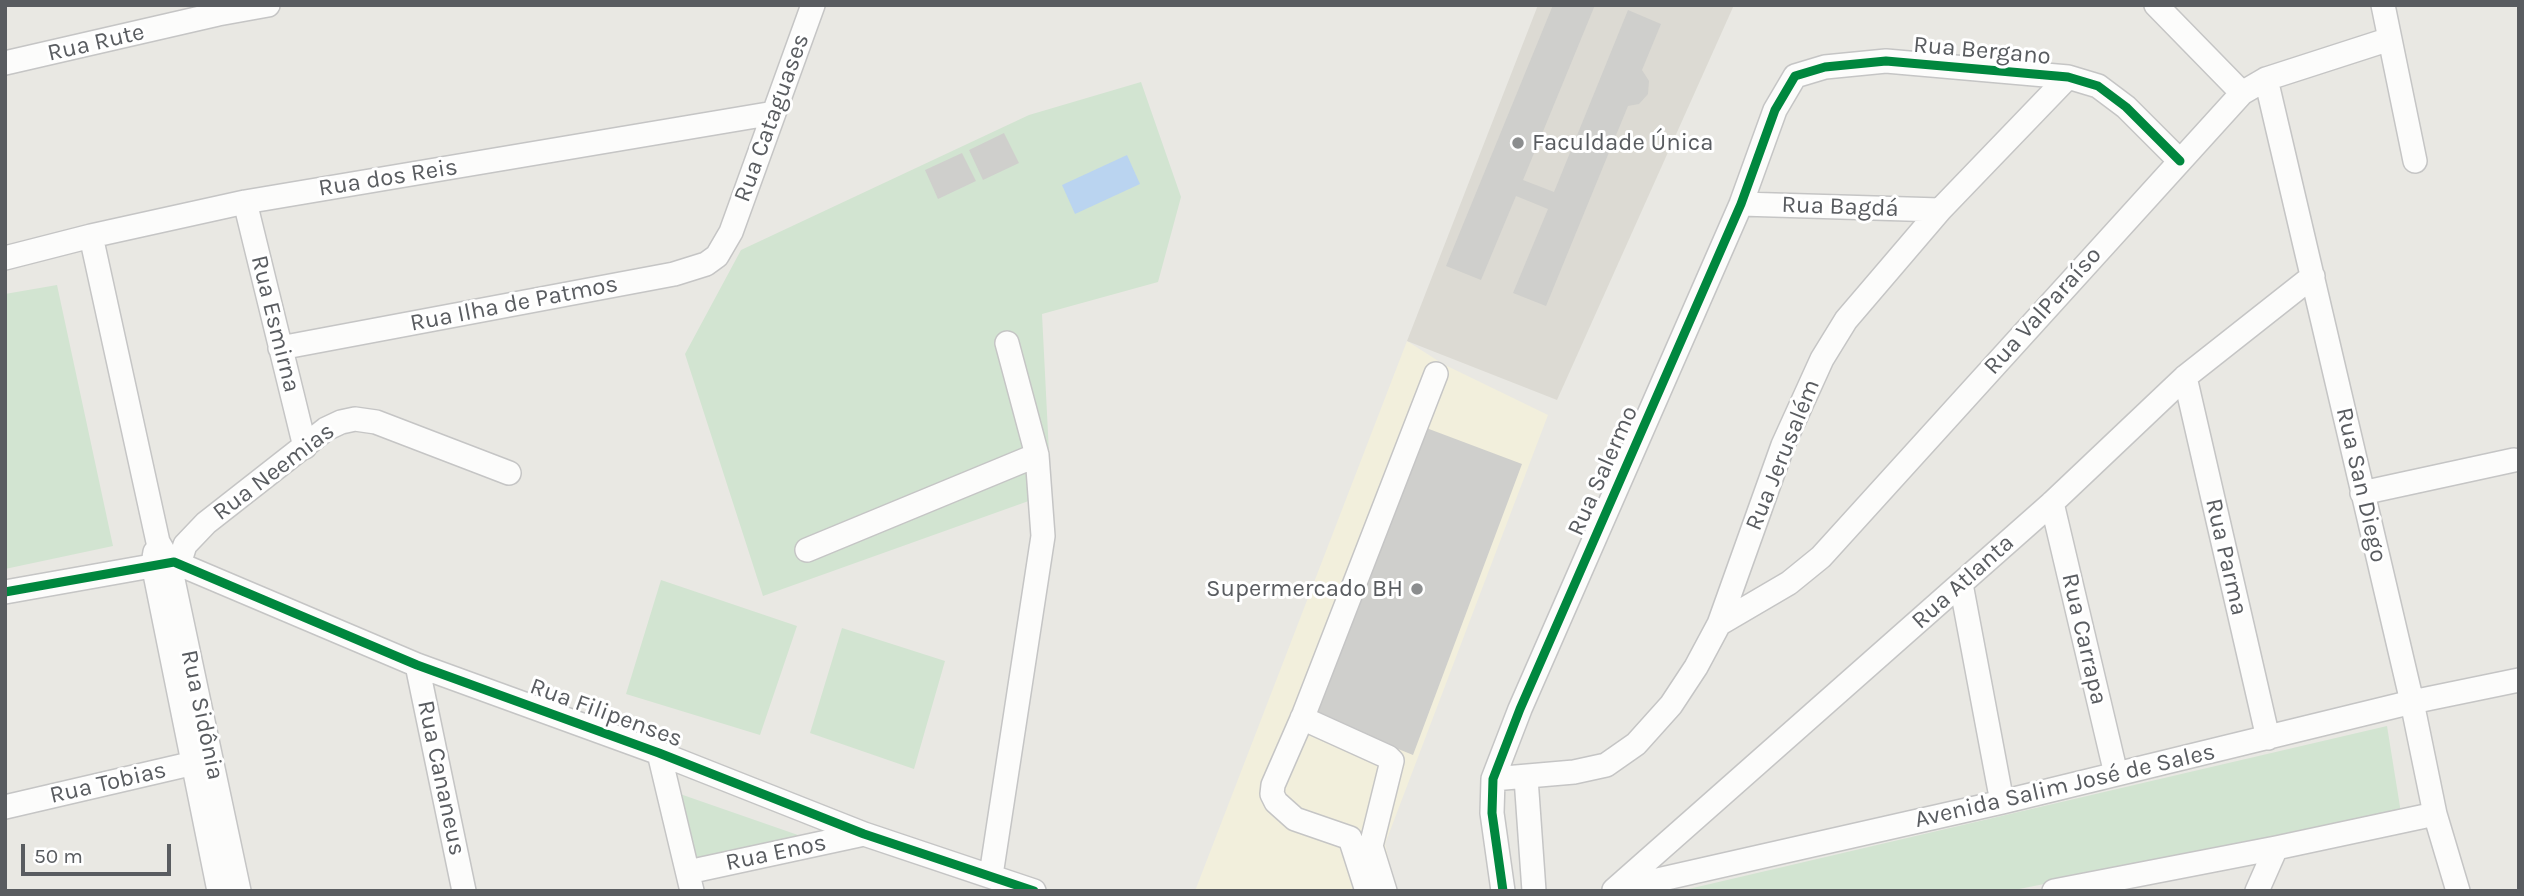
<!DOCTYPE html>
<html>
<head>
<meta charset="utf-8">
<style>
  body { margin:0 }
  #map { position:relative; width:2524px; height:896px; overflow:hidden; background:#e9e8e3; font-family:Karla,sans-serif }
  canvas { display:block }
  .frame { position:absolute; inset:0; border:7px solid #595c60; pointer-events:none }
  .scale { position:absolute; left:21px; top:844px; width:150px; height:32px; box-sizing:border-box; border:4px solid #595c60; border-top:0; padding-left:9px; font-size:21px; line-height:24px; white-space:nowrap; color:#595c60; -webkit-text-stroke:5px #fff; paint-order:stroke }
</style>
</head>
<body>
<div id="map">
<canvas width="2524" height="896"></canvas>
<div class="frame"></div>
<div class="scale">50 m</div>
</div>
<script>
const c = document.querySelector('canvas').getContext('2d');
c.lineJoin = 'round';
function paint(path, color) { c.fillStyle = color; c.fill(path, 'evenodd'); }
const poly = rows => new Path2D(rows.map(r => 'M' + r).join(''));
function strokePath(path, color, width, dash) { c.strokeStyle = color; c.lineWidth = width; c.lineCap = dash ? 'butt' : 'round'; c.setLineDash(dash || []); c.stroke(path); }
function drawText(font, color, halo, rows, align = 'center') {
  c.font = font + ' Karla,sans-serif'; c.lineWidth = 6; c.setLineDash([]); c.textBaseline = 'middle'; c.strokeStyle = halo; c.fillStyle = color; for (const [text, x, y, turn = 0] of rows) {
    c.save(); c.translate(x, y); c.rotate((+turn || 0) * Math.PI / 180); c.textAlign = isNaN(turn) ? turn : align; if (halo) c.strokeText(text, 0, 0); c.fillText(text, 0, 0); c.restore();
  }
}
paint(poly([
  [1407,341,1443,364,1548,415,1385,844,1396,891,1195,891]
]), '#f2efdc');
paint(poly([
  [1538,5,1734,5,1557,400,1407,341]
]), '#dcdad3');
paint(poly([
  [1141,82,1181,197,1158,282,1042,314,1051,493,763,596,685,354,741,250,1029,115],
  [57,285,113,546,5,569,5,294],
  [661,580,797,626,760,735,626,694],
  [842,628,945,661,914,769,810,733],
  [2387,726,2401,813,2009,891,1680,891],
  [657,786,818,842,677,868]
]), '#d2e4d1');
paint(poly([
  [1127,155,1140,184,1075,214,1062,185]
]), '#bad4f0');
paint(poly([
  [1553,5,1595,5,1523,180,1554,192,1628,10,1661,24,1642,70,1649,81,1648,94,1639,104,1628,106,1546,306,1513,293,1548,209,1516,196,1481,280,1446,266],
  [1004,133,1019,163,983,180,969,150],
  [962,153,976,181,938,199,925,170],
  [1421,426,1522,464,1413,755,1312,714]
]), '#cfcfcc');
const minor = poly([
  [2156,5,2242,93],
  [2383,5,2415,161],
  [5,63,218,14,268,5],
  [2266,79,2412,702,2435,814,2458,891],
  [245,202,305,447],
  [1741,204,1940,210],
  [91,236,158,542,169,561,239,891],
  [5,258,91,236,245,202,774,113],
  [280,348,674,274,706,264,717,256,731,232,813,5],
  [2185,377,2268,738],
  [2362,493,2514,460],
  [2052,503,2116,774],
  [807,550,1037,455],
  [155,552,153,564,219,891],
  [179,564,185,545,206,523,326,429,341,422,355,419,376,422,509,473],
  [1961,584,2002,802],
  [5,592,174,562,417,665,659,753,864,834,1034,891],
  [1719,624,1789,583,1821,557,2242,93,2266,79,2390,39],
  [417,665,464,891],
  [1302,718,1388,757,1392,761,1371,846,1385,891],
  [659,753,692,891],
  [1526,778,1534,891],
  [1493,779,1574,772,1606,765,1636,744,1671,705,1696,667,1719,624,1783,445,1822,359,1846,320,1940,210,2068,77],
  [5,807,207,760],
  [688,872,864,834],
  [991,875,1043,536,1037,455,1007,343],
  [1618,889,2002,802,2412,702,2519,680],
  [1614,890,2052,503,2185,377,2313,276],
  [1367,891,1350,838,1295,819,1276,802,1272,794,1273,785,1304,714,1436,374],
  [1503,891,1492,813,1493,779,1520,709,1741,204,1775,110,1795,76,1825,67,1886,61,2068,77,2098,86,2126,107,2180,161],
  [2054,891,2276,848,2435,814],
  [2257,891,2276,848]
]);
strokePath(minor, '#c5c5c5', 26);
strokePath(minor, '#fcfcfb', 23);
strokePath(poly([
  [5,592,174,562,417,665,659,753,864,834,1034,891],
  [1503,891,1492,813,1493,779,1520,709,1741,204,1775,110,1795,76,1825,67,1886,61,2068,77,2098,86,2126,107,2180,161]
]), '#00873e', 9);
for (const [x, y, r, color] of [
  [1518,143,7,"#8b8d8e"],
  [1417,589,7,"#8b8d8e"]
]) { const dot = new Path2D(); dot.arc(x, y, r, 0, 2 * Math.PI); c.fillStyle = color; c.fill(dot); strokePath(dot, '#fff', 2.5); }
drawText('24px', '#595c60', '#fff', [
  ["Rua Rute",96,43,-13],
  ["Rua Bergano",1982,51,5],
  ["Rua Cataguases",772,118,-70],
  ["Rua dos Reis",388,178,-9],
  ["Rua Bagdá",1840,207,2],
  ["Rua Ilha de Patmos",514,304,-11],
  ["Rua ValParaíso",2043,311,-48],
  ["Rua Esmirna",275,324,76],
  ["Rua Jerusalém",1783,455,-68],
  ["Rua Salermo",1603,471,-66],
  ["Rua Neemias",274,472,-37],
  ["Rua San Diego",2361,485,77],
  ["Rua Parma",2226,557,77],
  ["Rua Atlanta",1963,582,-42],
  ["Rua Carrapa",2084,639,77],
  ["Rua Filipenses",606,713,20],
  ["Rua Sidônia",202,715,78],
  ["Rua Cananeus",441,778,78],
  ["Rua Tobias",108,783,-13],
  ["Avenida Salim José de Sales",2065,786,-13],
  ["Rua Enos",776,853,-12]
]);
drawText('24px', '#595c60', '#fff', [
  ["Faculdade Única",1532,143],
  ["Supermercado BH",1403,589,"right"]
], 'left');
</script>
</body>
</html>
